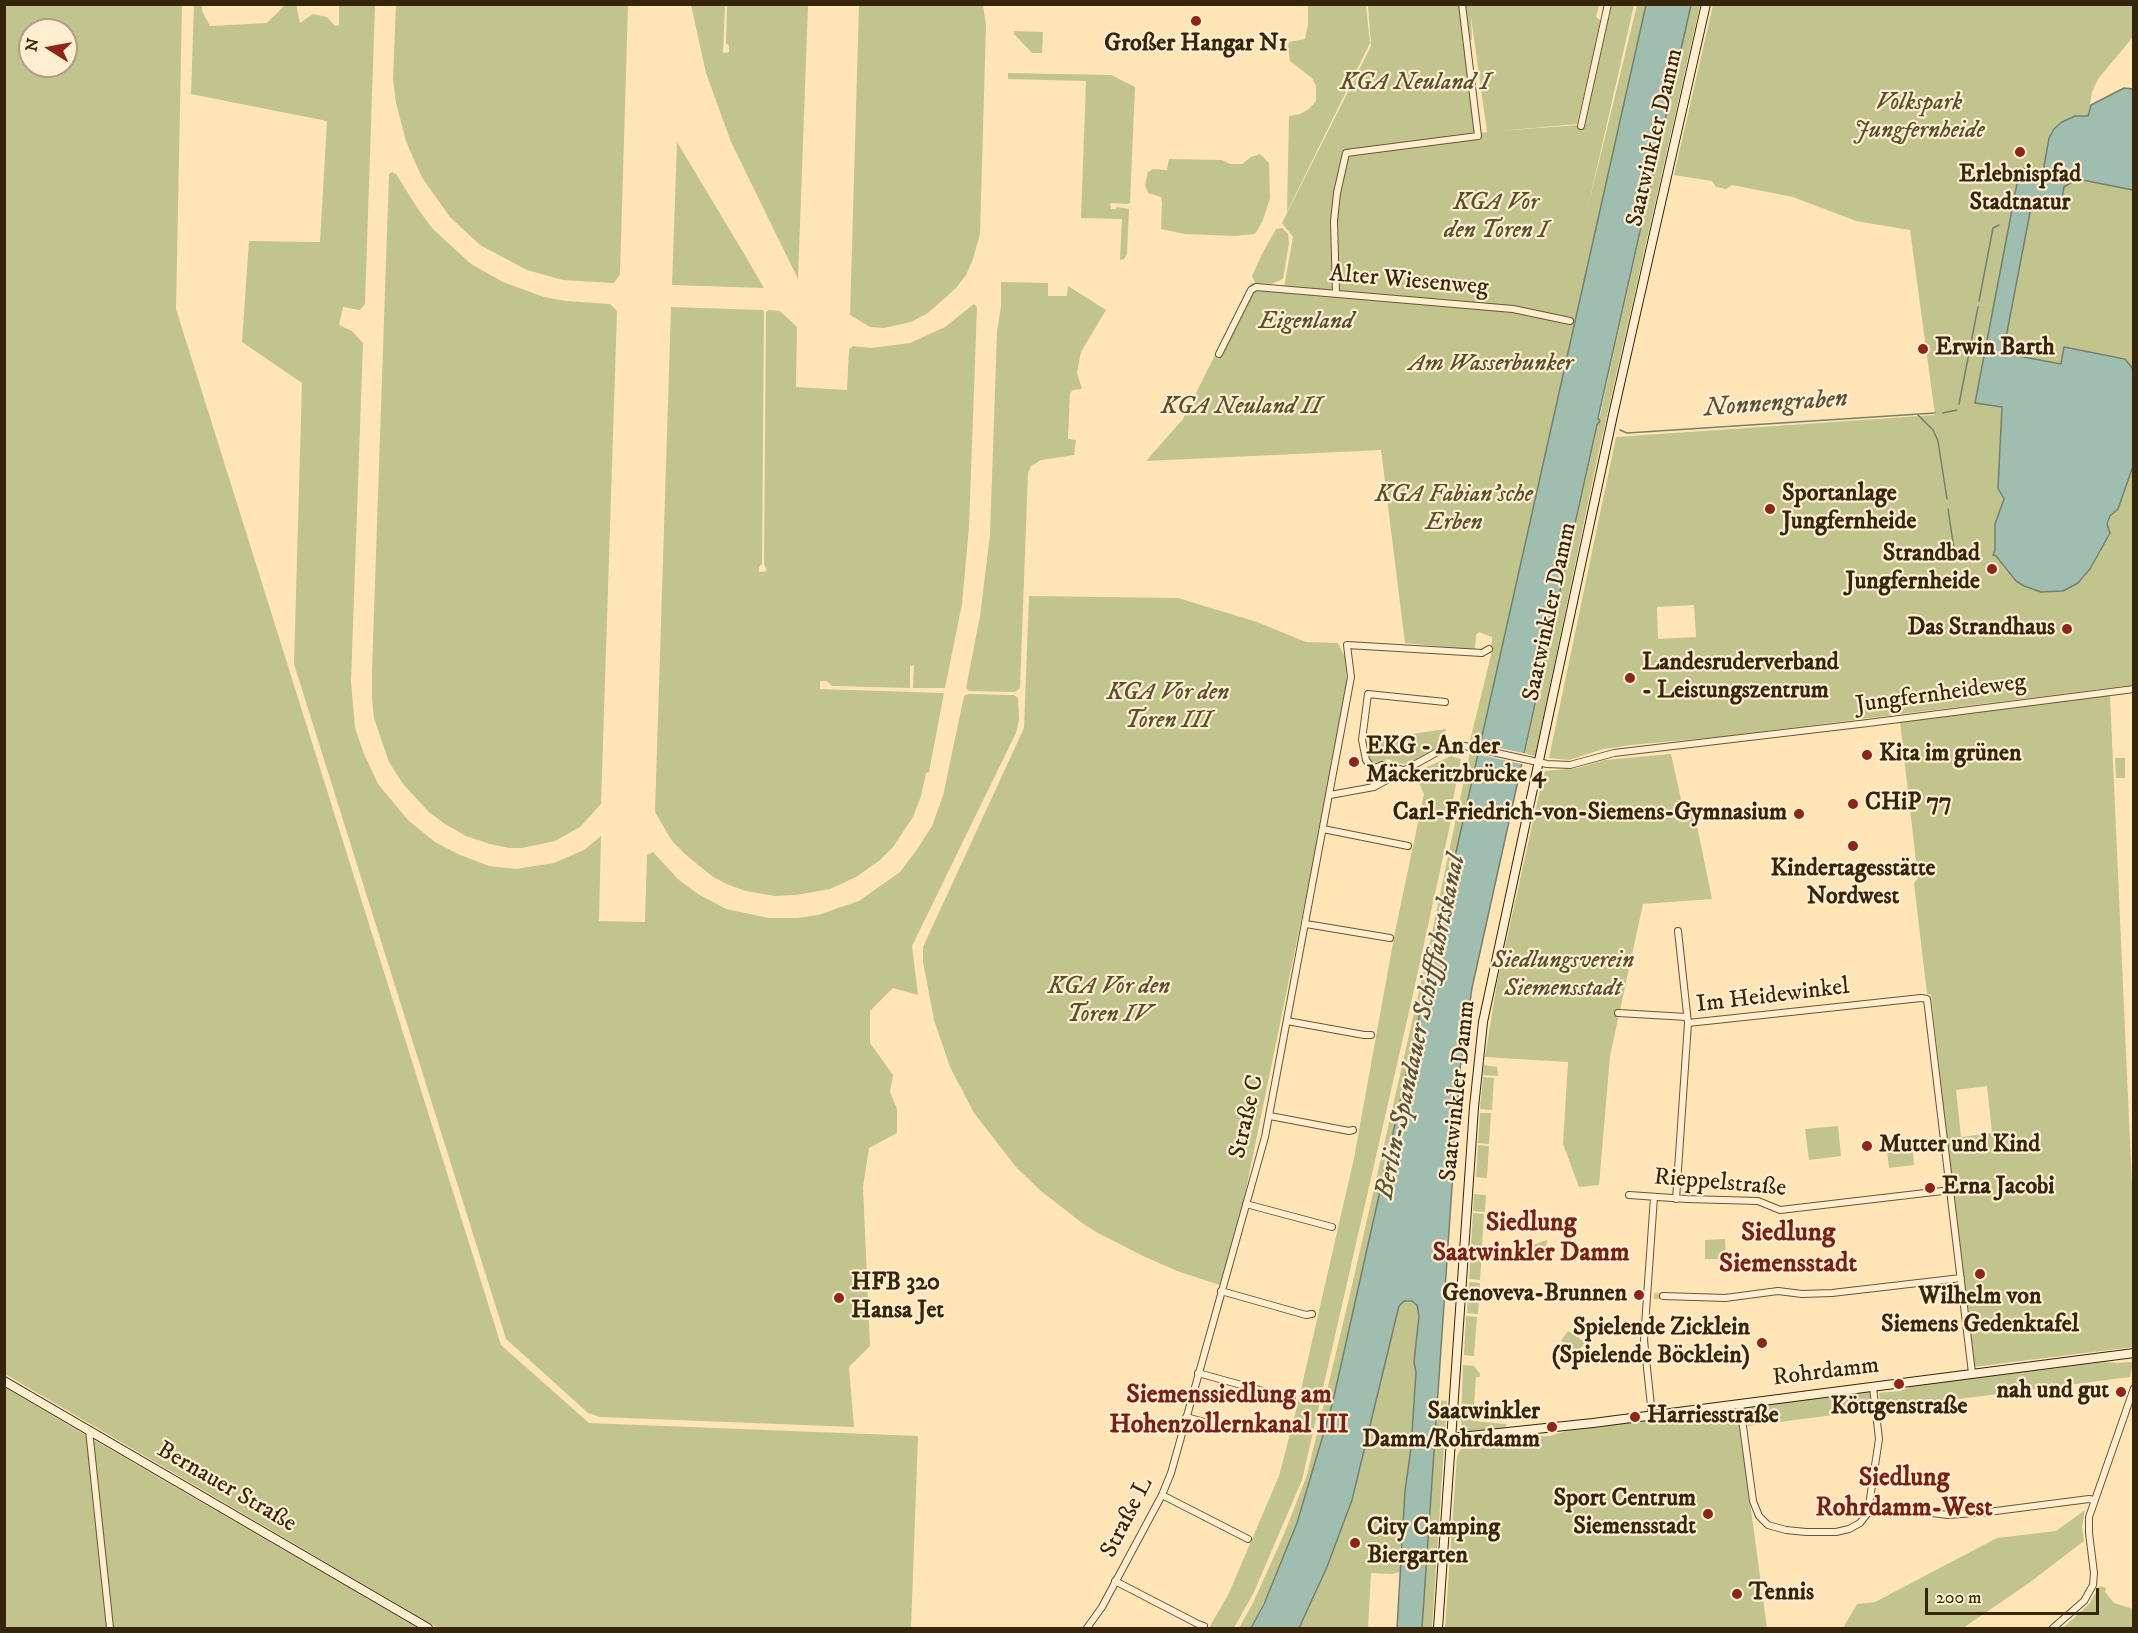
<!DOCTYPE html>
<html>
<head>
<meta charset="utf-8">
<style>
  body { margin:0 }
  #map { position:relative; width:2138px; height:1633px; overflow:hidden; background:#ffe4b6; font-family:"IM FELL DW Pica",serif }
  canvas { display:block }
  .frame { position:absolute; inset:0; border:6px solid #36250a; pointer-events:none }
  .north { position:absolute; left:18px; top:18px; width:60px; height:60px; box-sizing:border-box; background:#ffedd0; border:2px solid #af9d81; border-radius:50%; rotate:281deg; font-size:16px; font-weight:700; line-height:24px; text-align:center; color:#36250a }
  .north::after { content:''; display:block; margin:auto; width:21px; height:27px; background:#8f2418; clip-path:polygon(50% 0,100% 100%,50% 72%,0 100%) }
  .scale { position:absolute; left:1925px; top:1588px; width:174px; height:27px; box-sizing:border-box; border:3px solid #36250a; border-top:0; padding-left:8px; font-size:18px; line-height:21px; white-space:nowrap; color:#36250a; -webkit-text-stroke:4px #ffedd0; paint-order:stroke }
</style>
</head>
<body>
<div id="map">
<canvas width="2138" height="1633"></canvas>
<div class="frame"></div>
<div class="north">N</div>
<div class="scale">200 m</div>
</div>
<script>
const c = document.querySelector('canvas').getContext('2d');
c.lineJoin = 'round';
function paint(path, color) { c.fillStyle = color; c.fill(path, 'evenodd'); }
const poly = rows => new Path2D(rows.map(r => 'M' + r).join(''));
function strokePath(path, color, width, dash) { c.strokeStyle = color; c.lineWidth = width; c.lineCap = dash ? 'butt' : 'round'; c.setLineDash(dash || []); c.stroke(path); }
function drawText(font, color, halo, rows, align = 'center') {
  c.font = font + ' "IM FELL DW Pica",serif'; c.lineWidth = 4.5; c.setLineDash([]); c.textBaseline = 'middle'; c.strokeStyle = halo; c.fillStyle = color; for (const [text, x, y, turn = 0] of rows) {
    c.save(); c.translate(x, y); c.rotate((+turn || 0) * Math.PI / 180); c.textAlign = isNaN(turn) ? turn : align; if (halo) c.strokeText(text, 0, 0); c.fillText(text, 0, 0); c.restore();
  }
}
paint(poly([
  [5,4,182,5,176,309,501,1345,589,1423,918,1436,911,1628,438,1628,5,1374],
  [30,30,66,30,66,66,30,66],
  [296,4,300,23,313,14,327,17,335,26,339,25,339,5,375,5,365,304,360,310,343,307,339,325,352,331,363,343,351,681,355,728,364,754,378,784,408,820,435,842,460,855,489,866,516,869,554,863,584,850,601,836,599,921,645,922,647,855,653,852,679,880,698,894,726,909,769,918,797,918,818,915,859,901,900,872,916,851,932,826,943,796,964,696,968,694,1014,695,1018,698,1019,720,1016,733,912,946,918,995,893,988,870,1011,870,1043,893,1075,890,1092,897,1109,897,1133,869,1148,863,1187,870,1346,849,1367,854,1427,600,1417,588,1413,506,1339,294,664,302,383,242,342,249,241,320,242,327,121,191,94,194,5,202,5,202,11,210,26,267,23,285,5],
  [396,5,628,5,620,274,614,283,563,280,527,270,480,245,450,217,423,179,414,160,406,141,396,103,393,79],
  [691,5,725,5,723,53,729,52,729,46,726,43,727,5,808,5,798,279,731,142,706,73],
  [859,5,983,5,986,25,980,234,973,259,966,275,956,288,928,313,911,322,884,328,870,327,850,315],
  [1308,5,1366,5,1370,43,1287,212,1289,116,1300,114,1309,109,1316,101,1316,86,1312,78,1290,61,1288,46,1289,42,1305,39,1308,24],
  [1368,5,1460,5,1478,133,1487,132,1471,17,1472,40,1468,39,1462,5,1599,5,1596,17,1601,21,1577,124,1500,131,1578,125,1606,5,1634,5,1587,211,1637,5,1646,5,1480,743,1470,741,1491,655,1492,637,1479,632,1476,635,1475,650,1405,643,1381,450,1146,461,1183,419,1251,283,1284,287,1293,237,1282,223,1371,46],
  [1691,5,1700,5,1598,455,1535,756,1525,754],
  [1713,5,2133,5,2133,37,2098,79,2092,92,2088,116,2075,116,2062,122,2049,138,2043,172,2020,168,1975,402,2002,407,1999,491,2003,494,2004,499,1995,524,1995,550,1996,556,2005,569,2016,581,2024,586,2041,592,2078,583,2083,579,2090,569,2111,516,2118,509,2133,466,2133,685,1718,737,1631,745,1603,749,1569,760,1549,758,1616,437,1935,415,1910,230,1856,221,1793,197,1732,185,1726,189,1716,187,1712,181,1674,175],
  [1694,605,1696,637,1658,639,1657,607],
  [1014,31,1043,32,1042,53,1032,53,1014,34],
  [1008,73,1111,75,1135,87,1130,203,1128,204,1110,203,1111,209,1116,209,1117,207,1129,209,1127,254,1124,259,1120,260,1122,219,1081,218,1086,81,1008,79],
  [677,142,746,257,764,288,672,285],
  [1260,154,1269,163,1270,198,1263,220,1255,234,1235,236,1185,234,1161,229,1162,203,1161,197,1148,193,1145,185,1148,172,1153,169,1167,170,1169,159,1222,160,1230,164,1242,164,1251,157],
  [392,172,396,174,418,209,433,229,471,264,503,282,544,297,566,301,610,304,617,311,601,804,580,827,555,841,522,848,509,848,490,844,466,836,445,824,429,812,403,784,389,762,374,718,372,699,372,670,389,174],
  [2077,179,2133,190,2133,369,2125,358,2065,347,2061,364,2003,353,2032,201,2064,187],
  [1282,228,1288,234,1289,243,1283,279,1271,284,1255,283,1252,276,1262,254,1276,229],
  [1001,282,1048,283,1048,296,1067,296,1068,286,1106,310,1081,352,1077,373,1082,389,1073,390,1070,393,1068,439,1076,440,1074,455,1041,460,1031,466,1028,473,1020,688,1015,692,969,691,966,688,980,616,990,535,997,332,1001,306],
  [974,304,977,307,969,527,962,604,945,688,913,688,914,665,910,666,910,688,832,686,827,681,820,681,820,689,944,693,929,772,926,773,921,796,913,817,893,847,880,860,856,877,830,889,796,895,775,896,746,891,729,885,713,877,686,855,672,841,655,812,671,307,763,310,764,312,762,564,759,567,759,572,767,571,764,564,766,312,769,310,780,311,797,327,796,387,847,390,849,349,853,346,871,348,910,343,945,327],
  [1029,596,1178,598,1257,622,1306,642,1338,643,1345,657,1347,686,1328,789,1243,1204,1220,1285,1177,1271,1143,1256,1098,1233,1082,1223,1041,1191,1016,1167,974,1113,950,1067,934,1020,923,962,923,947,1024,728],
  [2110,695,2133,1209,2133,1347,1973,1367,1931,994,1927,994,1914,883,1918,878,1900,722],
  [1987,1086,1992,1133,1961,1137,1956,1090],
  [1446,729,1442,745,1407,764,1392,763,1392,760,1386,759,1385,762,1372,763,1368,758,1364,741],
  [1470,752,1478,754,1332,1405,1297,1523,1275,1579,1251,1628,1239,1628,1253,1603,1284,1534,1307,1475,1350,1294,1425,965],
  [1671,754,1683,808,1693,806,1712,899,1643,904,1610,1056,1599,1185,1579,1187,1563,1144,1568,1062,1485,1057,1497,983,1544,772,1546,771,1577,768,1605,760],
  [1451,756,1461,759,1450,815,1452,816,1411,1003,1302,1480,1254,1592,1234,1628,1209,1628,1229,1593,1279,1476,1297,1407,1354,1158,1395,932,1424,794,1414,773],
  [2115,758,2125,758,2125,778,2116,778],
  [1484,1065,1497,1067,1498,1076,1483,1075],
  [1483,1077,1494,1078,1492,1110,1480,1109],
  [1480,1113,1491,1113,1489,1144,1478,1143],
  [1838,1126,1841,1156,1809,1160,1805,1129],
  [1912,1138,1914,1165,1889,1168,1886,1141],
  [1478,1145,1489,1146,1487,1178,1476,1177],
  [1474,1194,1486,1195,1485,1212,1473,1211],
  [1473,1213,1484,1214,1482,1246,1471,1245],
  [1725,1239,1726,1259,1705,1259,1705,1240],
  [1547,1240,1546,1249,1527,1256,1524,1248],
  [1471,1248,1482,1249,1480,1280,1469,1279],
  [1469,1282,1480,1283,1478,1314,1467,1313],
  [1404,1301,1412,1301,1417,1305,1419,1316,1414,1362,1416,1372,1411,1448,1405,1491,1400,1572,1392,1574,1371,1573,1368,1628,1299,1628,1327,1567,1352,1500,1399,1305],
  [1466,1316,1477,1317,1474,1356,1464,1355],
  [1568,1331,1585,1342,1578,1352,1561,1341],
  [2105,1362,2117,1363,2133,1362,2130,1377,1881,1409,1879,1393,1900,1391,1913,1386],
  [1463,1365,1474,1366,1480,1374,1480,1377,1476,1377,1473,1421,1507,1424,1505,1427,1464,1432,1461,1424],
  [4,1387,94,1440,418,1628,5,1628],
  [1868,1392,1871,1393,1873,1410,1748,1426,1746,1412,1749,1407],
  [1437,1400,1447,1401,1446,1417,1432,1628,1422,1628],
  [1734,1413,1738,1414,1767,1628,1445,1628,1457,1456,1460,1450,1476,1442,1517,1437,1550,1436,1566,1431,1657,1419,1674,1422],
  [2085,1510,2082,1527,2084,1541,2029,1583,1963,1628,1843,1628,1857,1604,1875,1602,1997,1538,2056,1531],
  [2100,1586,2106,1588,2105,1592,2114,1603,2133,1609,2133,1628,2063,1628,2089,1604]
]), '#c2c48d');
const water = poly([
  [1646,5,1691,5,1598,418,1600,421,1597,425,1472,988,1460,1069,1422,1628,1397,1628,1405,1491,1411,1448,1416,1372,1414,1362,1419,1316,1417,1305,1412,1301,1404,1301,1399,1306,1397,1314,1352,1500,1327,1567,1299,1628,1251,1628,1264,1604,1297,1523,1332,1405,1646,5],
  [2124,88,2133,89,2133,190,2077,179,2064,187,2061,207,2032,202,2003,353,2061,364,2064,347,2125,359,2133,369,2133,466,2118,509,2110,516,2107,524,2110,533,2090,569,2078,583,2063,591,2041,592,2024,586,2016,581,1996,556,1993,555,1995,550,1995,524,2004,499,1998,488,2002,407,1975,403,2020,168,2043,172,2049,138,2054,129,2062,122,2075,116,2088,116,2091,105,2124,88]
]);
paint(water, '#a0beaf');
strokePath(water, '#76816d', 1.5);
paint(poly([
  [1477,743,1528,754,1526,765,1476,754]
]), '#ffe4b6');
strokePath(poly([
  [1979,301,1993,228,1999,225],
  [1959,404,1978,307],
  [1943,413,1957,410],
  [1918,415,1933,430,1938,441,1947,499],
  [1620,430,1627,433,1935,413],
  [1948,509,1954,549,1957,552]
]), '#76816d', 1.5);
strokePath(poly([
  [1654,1296,1663,1296]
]), '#d7be94', 6, [6, 3]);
const minor = poly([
  [1581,126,1608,4],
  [1336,293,1334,221,1337,193,1346,153,1478,136,1462,4],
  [1219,354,1251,290,1256,287,1513,309,1570,321],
  [1373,769,1366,760,1362,740,1368,694,1445,702],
  [1373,769,1382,765,1403,770],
  [1373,769,1374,787],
  [1330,795,1374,787,1441,750,1460,745,1547,764,1570,765,1614,753,1868,723,2134,689],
  [1323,829,1408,846],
  [1306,924,1390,938],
  [1618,1013,1687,1017],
  [1287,1021,1364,1035,1371,1035],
  [1688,1023,1921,998,1927,999,1972,1373],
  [1270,1116,1349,1131,1353,1130],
  [1629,1195,1687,1199,1758,1201,1780,1210,1951,1190],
  [1676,1199,1688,1023,1678,931],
  [1246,1204,1332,1227],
  [1221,1291,1306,1315,1312,1314],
  [1663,1296,1725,1298,1778,1291,1802,1294,1832,1293,1961,1278],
  [1198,1373,1292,1399],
  [1740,1404,1753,1501,1759,1516,1768,1525,1786,1530,1806,1532,1836,1532,1849,1529,1860,1523,1867,1514,1869,1505,1879,1439,1873,1387],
  [1652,1415,1644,1340,1654,1197],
  [1186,1417,1212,1424],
  [89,1430,110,1628],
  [1162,1495,1248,1539],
  [1869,1505,1948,1515,1988,1512,2089,1499,2094,1500],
  [1115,1581,1198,1624,1204,1626],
  [1087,1628,1102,1607,1162,1495,1171,1473,1265,1137,1351,677,1347,645,1482,653,1489,649],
  [2053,1628,2084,1601,2093,1585,2094,1573,2089,1533,2089,1517,2134,1388]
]);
const secondary = poly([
  [4,1381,428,1628],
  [1451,1438,1593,1423,2134,1353],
  [1438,1628,1474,1107,1483,1022,1613,415,1706,4]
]);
strokePath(minor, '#685535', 8);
strokePath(secondary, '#36250a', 10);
strokePath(minor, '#ffedd0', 6);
strokePath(secondary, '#ffedd0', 8);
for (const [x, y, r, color] of [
  [1196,21,6,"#8f2418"],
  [2020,152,6,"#8f2418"],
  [1923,349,6,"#8f2418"],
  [1770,509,6,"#8f2418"],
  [1992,569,6,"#8f2418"],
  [2067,629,6,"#8f2418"],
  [1630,678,6,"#8f2418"],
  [1867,755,6,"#8f2418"],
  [1354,762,6,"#8f2418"],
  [1853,804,6,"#8f2418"],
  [1799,814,6,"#8f2418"],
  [1853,846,6,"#8f2418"],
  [1867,1146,6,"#8f2418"],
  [1930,1188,6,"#8f2418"],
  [1980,1274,6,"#8f2418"],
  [1639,1295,6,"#8f2418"],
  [839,1298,6,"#8f2418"],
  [1762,1343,6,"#8f2418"],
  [1899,1384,6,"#8f2418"],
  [2121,1392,6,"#8f2418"],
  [1635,1417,6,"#8f2418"],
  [1552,1427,6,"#8f2418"],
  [1708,1514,6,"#8f2418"],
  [1355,1543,6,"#8f2418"],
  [1737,1594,6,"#8f2418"]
]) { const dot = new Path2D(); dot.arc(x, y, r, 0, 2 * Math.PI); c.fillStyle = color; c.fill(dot); strokePath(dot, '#ffedd0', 2); }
drawText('bold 24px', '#36250a', '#ffedd0', [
  ["Großer Hangar N1",1196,45,"center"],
  ["Erlebnispfad",2020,176,"center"],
  ["Stadtnatur",2020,204,"center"],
  ["Erwin Barth",1935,349],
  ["Sportanlage",1782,495],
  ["Jungfernheide",1782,523],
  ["Strandbad",1980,555,"right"],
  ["Jungfernheide",1980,583,"right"],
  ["Das Strandhaus",2055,629,"right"],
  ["Landesruderverband",1642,664],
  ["- Leistungszentrum",1642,692],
  ["EKG - An der",1366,748],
  ["Mäckeritzbrücke 4",1366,776],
  ["Kita im grünen",1879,755],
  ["CHiP 77",1865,804],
  ["Carl-Friedrich-von-Siemens-Gymnasium",1787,814,"right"],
  ["Kindertagesstätte",1853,870,"center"],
  ["Nordwest",1853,898,"center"],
  ["Mutter und Kind",1879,1146],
  ["Erna Jacobi",1942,1188],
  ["HFB 320",851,1284],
  ["Hansa Jet",851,1312],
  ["Genoveva-Brunnen",1627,1295,"right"],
  ["Wilhelm von",1980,1298,"center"],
  ["Siemens Gedenktafel",1980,1326,"center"],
  ["Spielende Zicklein",1750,1329,"right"],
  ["(Spielende Böcklein)",1750,1357,"right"],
  ["nah und gut",2109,1392,"right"],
  ["Köttgenstraße",1899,1408,"center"],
  ["Saatwinkler",1540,1413,"right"],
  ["Damm/Rohrdamm",1540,1441,"right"],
  ["Harriesstraße",1647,1417],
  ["Sport Centrum",1696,1500,"right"],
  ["Siemensstadt",1696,1528,"right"],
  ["City Camping",1367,1529],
  ["Biergarten",1367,1557],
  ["Tennis",1749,1594]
], 'left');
drawText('italic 24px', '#594d2b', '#ffedd0', [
  ["KGA Neuland I",1415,84],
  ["Volkspark",1919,104],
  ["Jungfernheide",1919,132],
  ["KGA Vor",1496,204],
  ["den Toren I",1496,232],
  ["Eigenland",1306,323],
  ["Am Wasserbunker",1491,365],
  ["KGA Neuland II",1241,408],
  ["KGA Fabian'sche",1454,496],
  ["Erben",1454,524],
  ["KGA Vor den",1168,694],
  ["Toren III",1168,722],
  ["Siedlungsverein",1563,962],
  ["Siemensstadt",1563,990],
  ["KGA Vor den",1109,988],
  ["Toren IV",1109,1016]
]);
drawText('24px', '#36250a', '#ffedd0', [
  ["Saatwinkler Damm",1656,138,-77],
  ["Alter Wiesenweg",1409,282,5],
  ["Saatwinkler Damm",1551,612,-78],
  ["Jungfernheideweg",1941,695,-8],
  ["Im Heidewinkel",1773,997,-7],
  ["Saatwinkler Damm",1459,1091,-84],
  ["Straße C",1248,1117,-77],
  ["Rieppelstraße",1720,1184,5],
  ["Rohrdamm",1826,1373,-7],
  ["Bernauer Straße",226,1488,30],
  ["Straße L",1128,1518,-63]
]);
drawText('italic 26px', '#56533c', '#ffedd0', [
  ["Nonnengraben",1776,405,-4],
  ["Berlin-Spandauer Schifffahrtskanal",1422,1027,-78]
]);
drawText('bold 26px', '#7a1f14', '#ffedd0', [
  ["Siedlung",1531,1225],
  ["Saatwinkler Damm",1531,1255],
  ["Siemenssiedlung am",1229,1397],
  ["Hohenzollernkanal III",1229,1427],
  ["Siedlung",1904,1480],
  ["Rohrdamm-West",1904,1510]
]);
drawText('bold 27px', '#7a1f14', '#ffedd0', [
  ["Siedlung",1788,1234],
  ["Siemensstadt",1788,1265]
]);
</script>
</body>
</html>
